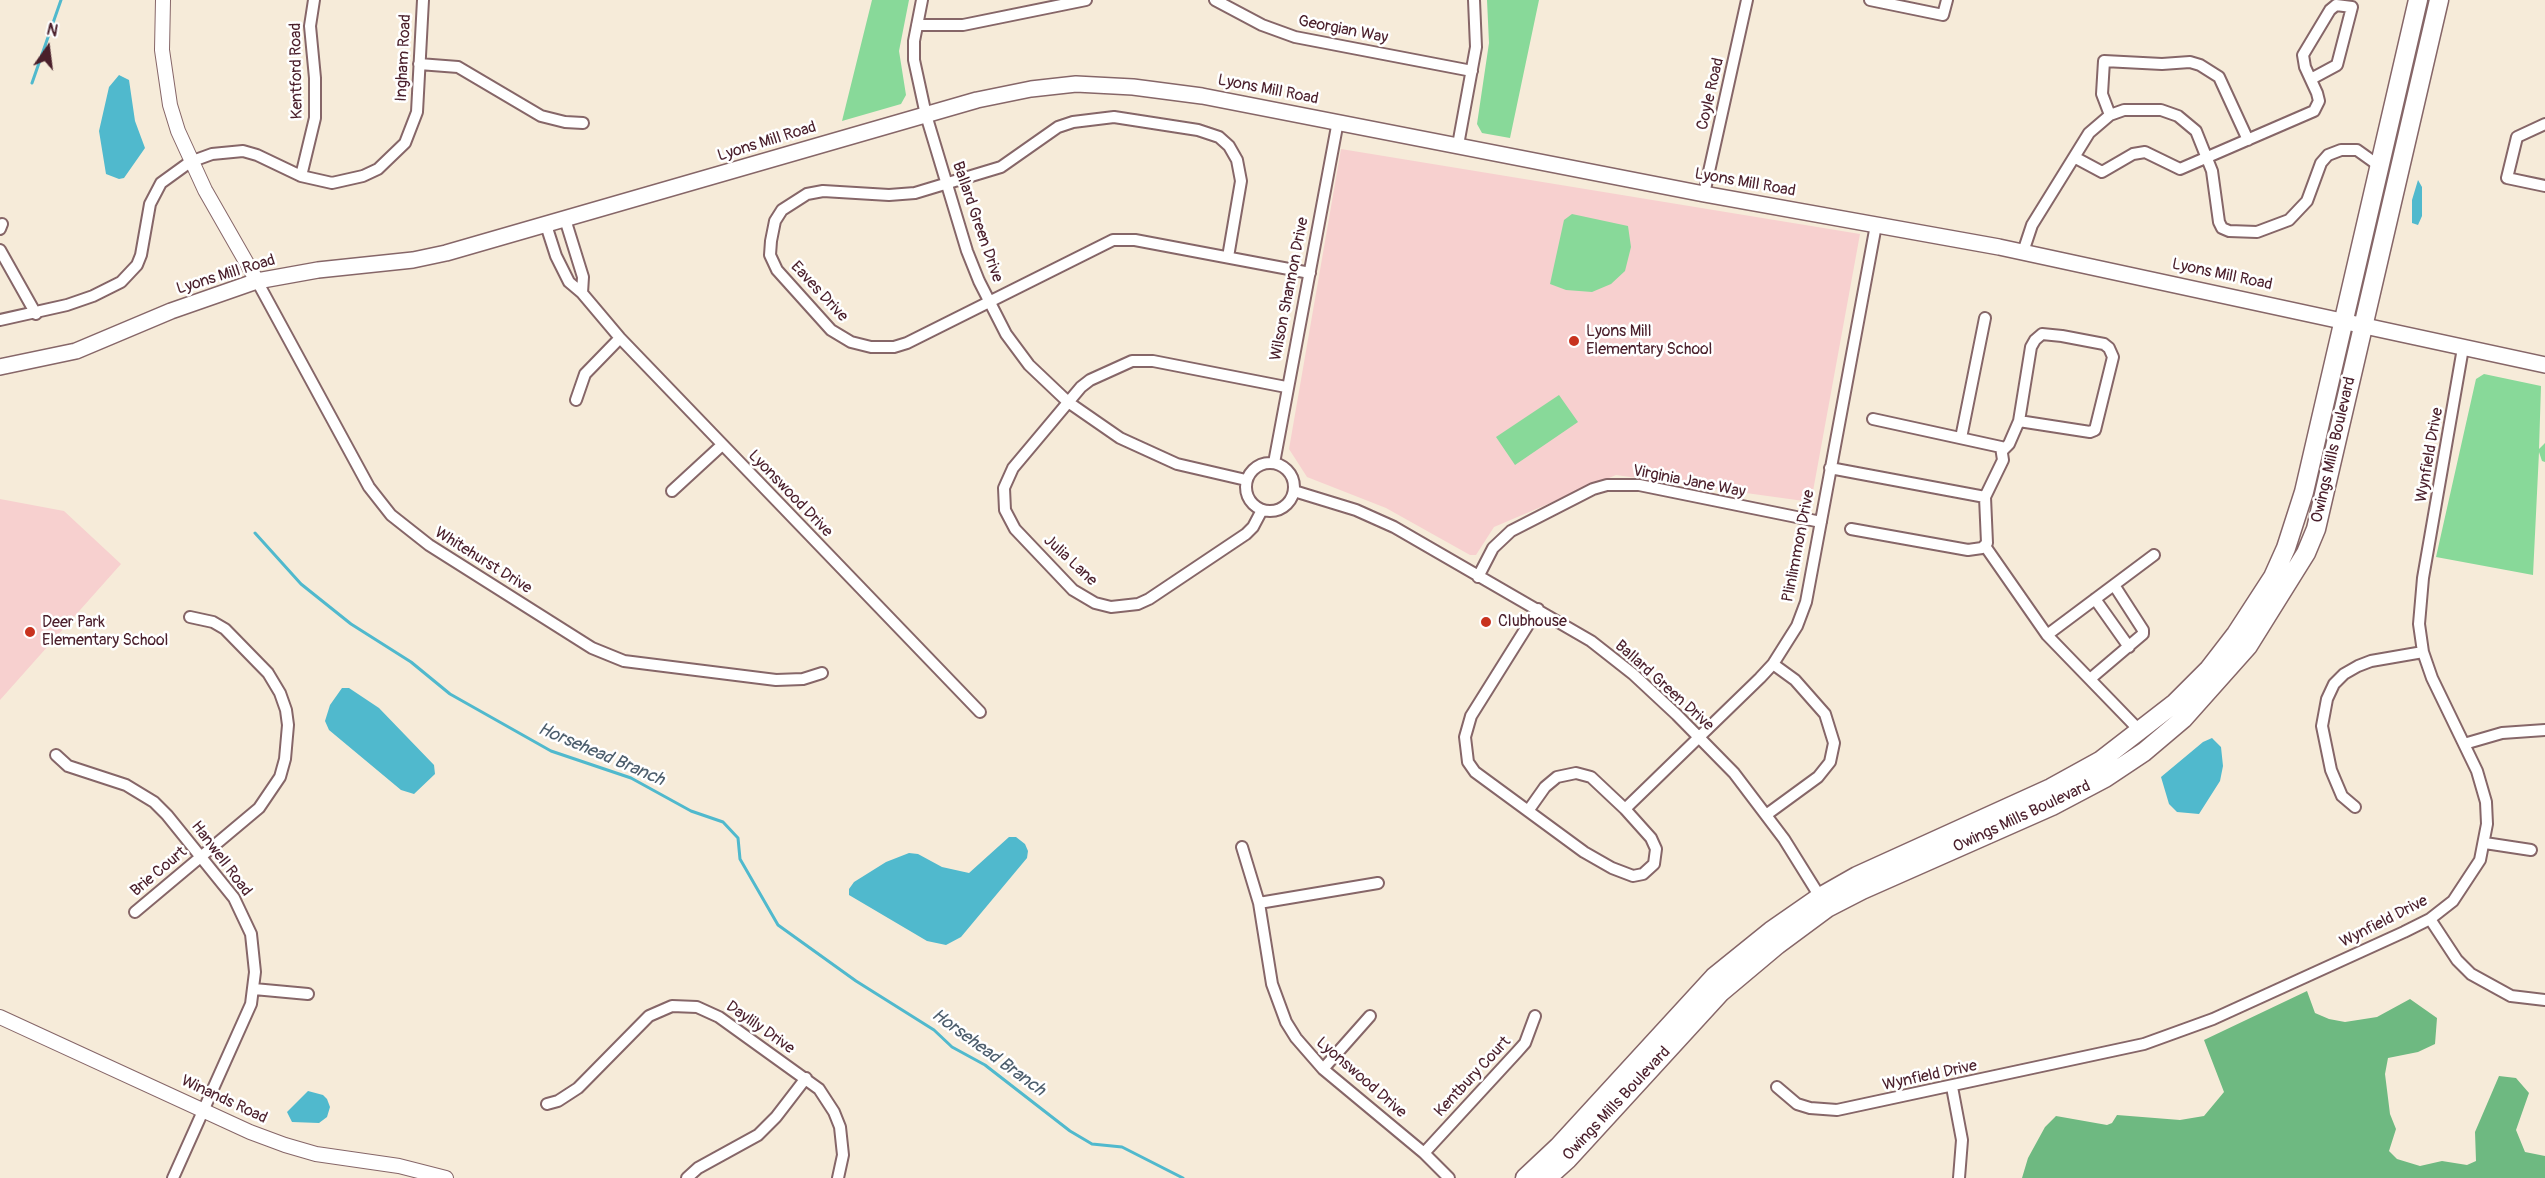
<!DOCTYPE html>
<html>
<head>
<meta charset="utf-8">
<style>
  body { margin:0 }
  #map { position:relative; width:2545px; height:1178px; overflow:hidden; background:#f6ebd9; font-family:Pangolin,sans-serif }
  canvas { display:block }
  .north { position:absolute; left:18px; top:18px; width:60px; height:60px; -webkit-text-stroke:4px #fff; paint-order:stroke; rotate:14deg; font-size:16px; font-weight:700; line-height:24px; text-align:center; color:#4a1f2b }
  .north::after { content:''; display:block; margin:auto; width:21px; height:27px; background:#4a1f2b; clip-path:polygon(50% 0,100% 100%,50% 72%,0 100%) }
</style>
</head>
<body>
<div id="map">
<canvas width="2545" height="1178"></canvas>
<div class="north">N</div>
</div>
<script>
const c = document.querySelector('canvas').getContext('2d');
c.lineJoin = 'round';
function paint(path, color) { c.fillStyle = color; c.fill(path, 'evenodd'); }
const poly = rows => new Path2D(rows.map(r => 'M' + r).join(''));
function strokePath(path, color, width, dash) { c.strokeStyle = color; c.lineWidth = width; c.lineCap = dash ? 'butt' : 'round'; c.setLineDash(dash || []); c.stroke(path); }
function drawText(font, color, halo, rows, align = 'center') {
  c.font = font + ' Pangolin,sans-serif'; c.lineWidth = 5; c.setLineDash([]); c.textBaseline = 'middle'; c.strokeStyle = halo; c.fillStyle = color; for (const [text, x, y, turn = 0] of rows) {
    c.save(); c.translate(x, y); c.rotate((+turn || 0) * Math.PI / 180); c.textAlign = isNaN(turn) ? turn : align; if (halo) c.strokeText(text, 0, 0); c.fillText(text, 0, 0); c.restore();
  }
}
paint(poly([
  [1341,149,1860,234,1811,502,1616,475,1494,527,1476,555,1470,555,1386,508,1307,477,1289,449],
  [0,499,64,511,121,564,0,700]
]), '#f7d0cf');
paint(poly([
  [872,0,909,0,899,51,906,95,901,104,842,121],
  [1487,0,1539,0,1510,138,1482,133,1477,124,1489,43],
  [1572,214,1628,226,1631,247,1625,271,1611,284,1592,292,1566,290,1550,284,1564,220],
  [2484,374,2541,386,2539,449,2545,443,2545,462,2542,461,2539,452,2533,575,2436,557,2476,379],
  [1559,395,1578,422,1515,465,1496,437]
]), '#88d999');
paint(poly([
  [2307,991,2315,1013,2329,1019,2345,1022,2377,1017,2410,999,2437,1018,2435,1044,2418,1052,2388,1058,2385,1074,2390,1114,2396,1129,2389,1151,2397,1159,2420,1166,2442,1161,2467,1165,2476,1161,2475,1132,2499,1076,2516,1078,2529,1093,2516,1130,2525,1152,2545,1156,2545,1178,2022,1178,2028,1158,2045,1127,2056,1116,2107,1125,2112,1123,2117,1115,2180,1120,2204,1116,2224,1092,2204,1040]
]), '#6eb981');
paint(poly([
  [119,75,129,80,135,121,145,148,124,178,119,179,106,174,99,131,109,87],
  [2418,180,2422,187,2422,216,2418,225,2412,223,2412,200],
  [342,688,349,688,379,708,434,765,435,774,414,794,401,790,329,730,325,721,330,705],
  [2212,738,2221,747,2223,766,2220,781,2199,814,2177,812,2169,804,2161,777,2203,742],
  [1009,837,1016,837,1025,844,1028,851,1027,858,961,937,946,945,927,941,849,895,849,889,854,882,886,862,909,853,918,854,942,867,969,873],
  [308,1091,323,1095,327,1099,330,1107,327,1117,319,1123,292,1122,287,1112]
]), '#50b9cd');
strokePath(poly([
  [32,83,61,0],
  [255,533,301,584,351,624,411,662,450,694,551,751,631,778,691,811,723,822,738,838,740,859,778,925,856,981,934,1030,952,1047,985,1065,1070,1131,1092,1144,1122,1147,1183,1178]
]), '#50b9cd', 3);
const minor = poly([
  [922,0,914,41,914,60,926,115,967,251,979,281,1006,334,1029,365,1068,402,1120,438,1177,464,1246,480],
  [1215,0,1262,25,1295,37,1472,71],
  [1870,0,1943,15,1947,0],
  [917,25,963,25,1086,0],
  [419,64,458,67,541,116,565,122,583,123],
  [2110,115,2102,94,2104,61,2162,64,2190,62,2200,65,2219,77,2248,140],
  [2545,124,2517,137,2507,178,2545,186],
  [1458,145,1476,47,1474,0],
  [2074,157,2102,172,2133,154,2145,152,2180,169,2314,111,2319,101,2317,93,2305,67,2303,55,2330,10,2336,5,2352,7,2337,65,2311,79],
  [301,176,315,118,315,78,310,26,314,0],
  [1704,194,1747,0],
  [565,219,583,277,582,293],
  [546,225,556,256,569,282,582,293,620,338,980,712],
  [0,229,2,224],
  [0,250,36,314],
  [2023,252,2032,225,2089,133,2110,115,2124,110,2161,110,2178,116,2196,131,2212,171,2219,222,2222,228,2229,231,2257,232,2289,220,2307,201,2321,163,2328,155,2341,150,2357,150,2378,165],
  [1228,257,1241,181,1237,160,1229,146,1219,137,1198,130,1114,117,1073,122,1058,127,1001,167,915,193,889,195,823,191,807,194,782,210,775,221,771,241,770,255,777,270,831,330,851,342,871,347,894,347,907,343,1113,240,1135,240,1310,273],
  [257,281,369,487,391,515,429,545,592,648,624,661,776,680,803,679,822,673],
  [0,320,67,305,93,296,121,282,137,265,141,255,150,204,161,183,190,162,212,154,243,151,257,155,301,176,332,183,363,176,378,169,405,143,417,112,423,0],
  [576,400,585,374,620,338],
  [1961,438,1985,318],
  [2003,450,2009,444,2019,421,2031,347,2035,340,2042,334,2062,336,2104,344,2109,348,2113,357,2095,430,2090,432,2019,421],
  '1246 487a24 24 0 1 1 48 0a24 24 0 1 1-48 0Z',
  [1274,463,1338,121],
  [1830,468,1985,497,2003,460,2001,447,1873,419],
  [672,491,722,445],
  [1294,491,1356,510,1394,527,1591,641,1633,674,1677,715,1734,773,1784,839,1822,900],
  [1262,510,1253,527,1246,534,1149,599,1138,604,1111,607,1095,603,1073,590,1015,529,1005,510,1004,488,1013,468,1081,387,1090,380,1132,361,1153,361,1286,387],
  [1851,529,1968,550,1982,548,1987,543,1985,497],
  [1985,546,2047,635,2141,732],
  [1478,577,1493,548,1511,531,1593,489,1607,485,1639,485,1821,522],
  [2095,599,2129,647],
  [2047,635,2154,555],
  [2090,679,2143,634,2143,630,2114,585],
  [2464,744,2502,733,2545,730],
  [56,755,68,766,126,785,154,802,167,815,234,898,251,934,255,972,251,1004,173,1178],
  [2355,807,2342,796,2331,770,2322,726,2327,699,2334,684,2344,674,2358,666,2371,661,2423,652],
  [1625,809,1760,678,1773,664,1797,626,1806,602,1876,225],
  [1528,811,1545,787,1557,777,1576,773,1591,777,1625,809,1651,838,1656,849,1654,864,1643,874,1633,876,1612,868,1584,852,1475,772,1468,762,1465,737,1471,716,1538,609],
  [1766,815,1818,777,1830,762,1834,743,1825,714,1795,680,1773,664],
  [2485,843,2531,850],
  [1242,847,1259,903,1272,984,1286,1022,1296,1038,1323,1069,1424,1153,1449,1178],
  [1259,903,1378,883],
  [135,912,259,808,280,777,285,759,288,725,286,710,280,693,268,673,225,629,213,622,190,617],
  [2430,919,2457,960,2471,974,2511,996,2545,1000],
  [254,989,308,994],
  [1323,1069,1370,1016],
  [1777,1087,1797,1104,1810,1108,1837,1110,2144,1044,2213,1019,2404,932,2430,919,2453,901,2480,860,2487,824,2486,802,2477,771,2432,678,2423,652,2419,624,2423,578,2463,348],
  [1952,1087,1962,1140,1959,1178],
  [547,1104,558,1101,578,1088,649,1016,672,1006,697,1007,719,1017,819,1089,834,1112,840,1127,843,1155,838,1178],
  [1424,1153,1517,1052,1525,1043,1535,1016],
  [687,1178,698,1168,758,1135,776,1117,806,1078]
]);
const tertiary = poly([
  [163,0,162,50,170,105,178,131,205,190,257,281],
  [0,1017,250,1132,285,1145,316,1154,399,1166,446,1178]
]);
const secondary = poly([
  [0,367,76,351,171,311,257,281,318,270,413,260,446,253,977,100,1031,89,1076,84,1133,87,1202,96,1704,194,1999,247,2545,365]
]);
const primary = poly([
  [1525,1178,1558,1147,1714,977,1771,931,1820,897,1857,876,2051,788,2100,761,2175,703,2209,669,2236,634,2273,577,2286,548,2304,492,2418,0],
  [1547,1178,1568,1159,1721,992,1777,945,1827,908,1862,890,2052,806,2105,778,2144,752,2183,719,2248,646,2306,553,2316,529,2439,0]
]);
strokePath(minor, '#866668', 14);
strokePath(tertiary, '#866668', 16);
strokePath(secondary, '#866668', 18);
strokePath(primary, '#866668', 21);
strokePath(minor, '#fff', 10);
strokePath(tertiary, '#fff', 14);
strokePath(secondary, '#fff', 15);
strokePath(primary, '#fff', 18);
for (const [x, y, r, color] of [
  [1574,341,6,"#c8321e"],
  [1486,622,6,"#c8321e"],
  [30,632,6,"#c8321e"]
]) { const dot = new Path2D(); dot.arc(x, y, r, 0, 2 * Math.PI); c.fillStyle = color; c.fill(dot); strokePath(dot, '#fff', 2); }
drawText('16px', '#4a1f2b', '#fff', [
  ["Georgian Way",1343,30,11],
  ["Ingham Road",404,58,-87],
  ["Kentford Road",297,71,-91],
  ["Lyons Mill Road",1268,90,11],
  ["Coyle Road",1711,94,-77],
  ["Lyons Mill Road",767,142,-17],
  ["Lyons Mill Road",1745,183,10],
  ["Ballard Green Drive",977,222,71],
  ["Lyons Mill Road",226,275,-17],
  ["Lyons Mill Road",2222,275,12],
  ["Wilson Shannon Drive",1290,289,-79],
  ["Eaves Drive",819,292,47],
  ["Owings Mills Boulevard",2334,450,-77],
  ["Wynfield Drive",2430,455,-80],
  ["Virginia Jane Way",1689,482,11],
  ["Lyonswood Drive",790,494,46],
  ["Plinlimmon Drive",1799,546,-79],
  ["Whitehurst Drive",483,561,32],
  ["Julia Lane",1070,561,43],
  ["Ballard Green Drive",1664,686,42],
  ["Owings Mills Boulevard",2022,817,-25],
  ["Hanwell Road",221,859,53],
  ["Brie Court",159,872,-40],
  ["Wynfield Drive",2384,922,-27],
  ["Daylily Drive",760,1028,35],
  ["Wynfield Drive",1930,1076,-12],
  ["Kentbury Court",1473,1077,-47],
  ["Lyonswood Drive",1361,1078,41],
  ["Winands Road",224,1100,25],
  ["Owings Mills Boulevard",1617,1104,-47]
]);
drawText('16px', '#4a1f2b', '#fff', [
  ["Lyons Mill",1586,332],
  ["Elementary School",1586,350],
  ["Clubhouse",1498,622],
  ["Deer Park",42,623],
  ["Elementary School",42,641]
], 'left');
drawText('italic 18px', '#4c5d6c', '#fff', [
  ["Horsehead Branch",601,755,23],
  ["Horsehead Branch",988,1053,36]
]);
</script>
</body>
</html>
